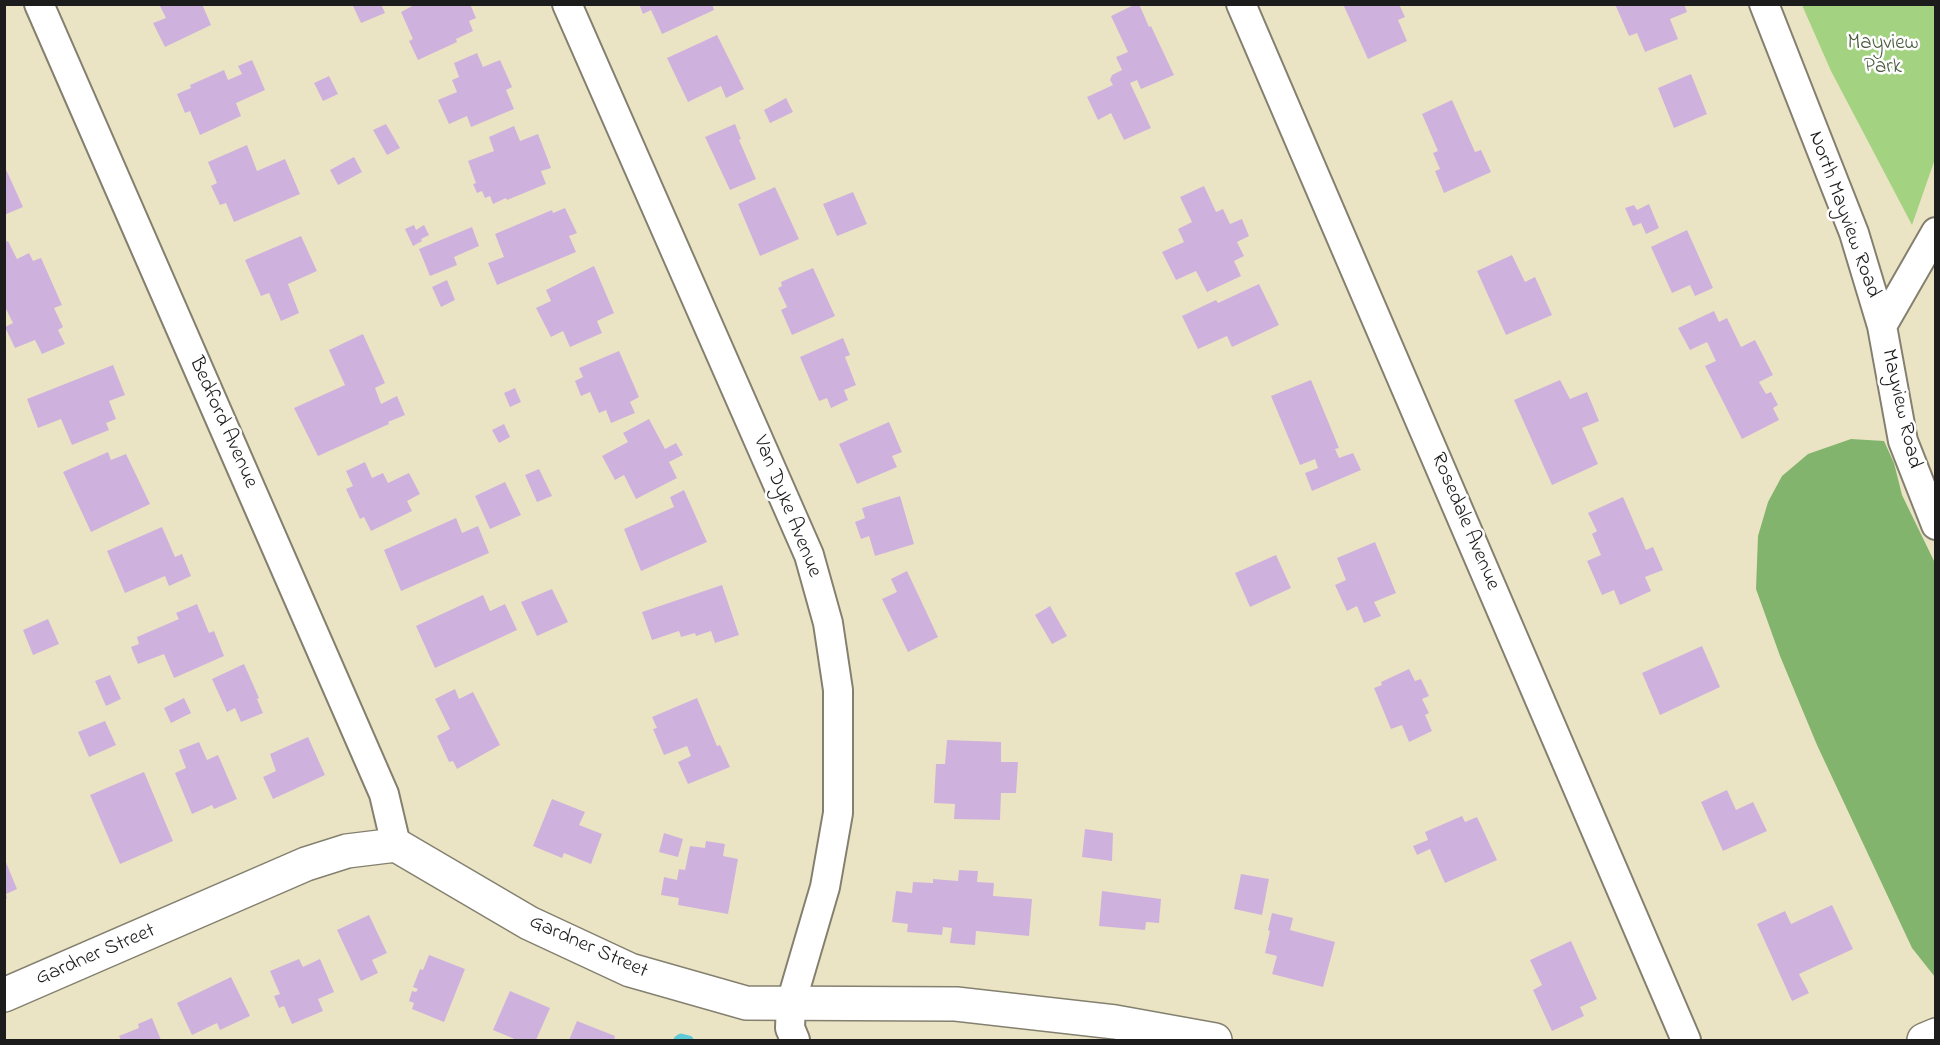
<!DOCTYPE html>
<html>
<head>
<meta charset="utf-8">
<style>
  body { margin:0 }
  #map { position:relative; width:1940px; height:1045px; overflow:hidden; background:#ebe4c4; font-family:"Indie Flower",sans-serif }
  canvas { display:block }
  .frame { position:absolute; inset:0; border:6px solid #1c1c1c; pointer-events:none }
</style>
</head>
<body>
<div id="map">
<canvas width="1940" height="1045"></canvas>
<div class="frame"></div>
</div>
<script>
const c = document.querySelector('canvas').getContext('2d');
c.lineJoin = 'round';
function paint(path, color) { c.fillStyle = color; c.fill(path, 'evenodd'); }
const poly = rows => new Path2D(rows.map(r => 'M' + r).join(''));
function strokePath(path, color, width, dash) { c.strokeStyle = color; c.lineWidth = width; c.lineCap = dash ? 'butt' : 'round'; c.setLineDash(dash || []); c.stroke(path); }
function drawText(font, color, halo, rows, align = 'center') {
  c.font = font + ' "Indie Flower",sans-serif'; c.lineWidth = 5; c.setLineDash([]); c.textBaseline = 'middle'; c.strokeStyle = halo; c.fillStyle = color; for (const [text, x, y, turn = 0] of rows) {
    c.save(); c.translate(x, y); c.rotate((+turn || 0) * Math.PI / 180); c.textAlign = isNaN(turn) ? turn : align; if (halo) c.strokeText(text, 0, 0); c.fillText(text, 0, 0); c.restore();
  }
}
paint(poly([
  [1802,5,1935,5,1935,159,1912,225,1831,71]
]), '#a3d280');
paint(poly([
  [1851,439,1884,441,1894,463,1902,495,1935,563,1935,977,1912,948,1817,745,1780,656,1756,589,1758,536,1768,502,1782,476,1808,454]
]), '#82b46e');
strokePath(poly([
  [678,1040,681,1038,689,1040]
]), '#5ec9d7', 9);
paint(poly([
  [159,4,202,4,211,25,165,47,153,23,166,18],
  [356,4,381,4,385,13,361,23,353,6],
  [416,4,470,4,476,18,469,21,473,31,456,39,457,42,418,60,409,41,413,39,401,12],
  [639,4,712,4,714,10,662,34,651,10,643,14],
  [1136,4,1139,4,1149,27,1151,26,1174,75,1141,89,1137,80,1130,83,1151,128,1124,140,1111,113,1098,120,1087,97,1113,85,1110,80,1112,75,1122,70,1116,57,1128,52,1111,16],
  [1343,4,1399,4,1405,17,1398,20,1407,41,1368,59],
  [1615,4,1684,4,1687,12,1670,19,1678,39,1645,52,1637,33,1629,36],
  [717,35,744,89,726,98,721,86,688,102,667,58],
  [477,53,483,67,500,60,512,87,506,90,514,109,471,127,467,116,449,124,438,100,457,92,452,80,459,77,454,63],
  [252,60,265,90,236,103,241,116,200,135,190,111,185,113,177,94,191,88,190,85,224,70,228,80,242,74,238,66],
  [1691,74,1707,114,1674,128,1658,88],
  [329,76,338,94,323,101,314,83],
  [786,98,793,112,770,123,764,110],
  [1452,100,1475,152,1481,150,1491,172,1444,193,1435,171,1440,169,1433,153,1438,151,1422,114],
  [386,124,400,148,387,155,373,130],
  [735,124,741,139,739,140,756,179,730,190,705,137],
  [514,126,520,141,538,134,551,168,541,171,546,184,507,200,506,198,493,204,490,196,485,198,482,191,477,193,473,184,476,183,468,161,494,151,489,137],
  [247,145,257,171,285,159,300,194,234,222,226,203,220,205,211,186,217,183,208,162],
  [354,157,362,172,338,185,330,170],
  [4,165,23,207,4,215],
  [1204,186,1216,212,1223,209,1230,224,1242,219,1249,236,1237,242,1244,256,1234,261,1241,276,1207,292,1196,271,1176,280,1162,252,1184,242,1178,229,1192,222,1180,197],
  [775,187,799,239,760,256,738,204],
  [853,192,867,224,837,236,823,204],
  [1649,204,1659,228,1646,234,1641,223,1633,226,1625,208,1634,205,1637,210],
  [565,208,577,233,569,236,576,252,497,285,488,263,504,257,495,234,552,210,553,213],
  [414,225,416,230,424,225,429,235,421,239,422,241,413,246,405,229],
  [472,227,479,246,454,257,457,265,430,276,419,249],
  [1687,230,1713,288,1695,296,1690,285,1672,293,1651,247],
  [301,236,317,271,288,284,299,313,281,321,269,293,261,296,245,260],
  [8,241,17,259,29,253,33,261,41,258,62,305,54,308,63,327,58,330,65,344,42,354,35,340,15,348,5,327,13,323,4,305,4,242],
  [1512,255,1525,282,1535,277,1552,315,1506,335,1477,271],
  [594,266,614,313,597,321,602,333,570,347,563,331,551,337,536,308,551,301,546,290],
  [813,268,835,316,792,335,781,310,787,307,778,288,782,286,781,282],
  [447,280,455,300,441,307,432,287],
  [1259,284,1279,325,1232,347,1227,336,1198,349,1182,316,1216,300,1218,303],
  [1714,311,1719,322,1727,318,1741,347,1755,340,1773,375,1759,382,1766,394,1771,392,1778,405,1773,408,1779,420,1742,439,1705,366,1716,361,1707,342,1690,350,1678,328],
  [363,334,385,383,375,388,381,404,397,396,405,415,388,422,389,424,318,456,294,408,345,385,329,350],
  [843,338,850,355,845,357,856,385,844,390,848,400,831,408,827,398,819,401,800,357],
  [619,351,639,397,630,402,635,413,611,423,606,410,599,413,590,392,581,396,575,381,583,377,579,368],
  [113,365,125,395,109,401,116,419,106,423,109,430,72,445,61,419,38,428,27,399],
  [1311,380,1339,448,1335,449,1339,458,1353,453,1361,470,1312,491,1305,473,1318,468,1315,459,1300,465,1271,396],
  [1560,380,1570,399,1587,392,1599,421,1582,428,1598,464,1552,485,1514,400],
  [515,388,521,402,510,407,504,393],
  [649,419,665,449,676,443,683,455,669,462,677,478,636,499,624,475,615,480,602,456,628,442,623,433],
  [889,422,902,452,892,456,897,467,857,484,839,444],
  [504,424,510,437,499,443,492,430],
  [108,452,111,460,126,454,150,504,91,532,63,472],
  [365,462,372,478,383,473,388,483,409,473,420,494,407,501,412,511,371,531,364,517,360,519,346,489,353,486,346,471],
  [539,469,552,496,537,502,525,475],
  [505,482,521,515,490,529,475,496],
  [684,490,707,542,641,571,624,529,674,507,670,497],
  [900,496,914,544,875,556,869,536,861,539,855,522,865,518,862,508],
  [1623,497,1646,550,1653,547,1663,570,1645,577,1651,591,1620,605,1614,590,1602,595,1587,561,1601,555,1592,534,1597,531,1588,513],
  [456,518,462,533,478,526,489,553,401,591,384,550],
  [162,527,175,557,182,554,191,576,169,586,165,576,125,593,107,551],
  [1375,542,1396,593,1374,602,1381,616,1364,623,1357,606,1347,611,1335,585,1346,580,1337,558],
  [1276,555,1291,588,1250,607,1235,573],
  [907,571,938,637,908,652,882,599,897,592,891,579],
  [722,585,739,635,715,643,711,631,696,636,695,633,681,637,679,631,652,640,642,612],
  [552,589,568,622,537,636,521,602],
  [483,595,490,611,505,604,517,630,435,668,416,626],
  [197,604,209,633,214,631,224,656,174,678,164,654,138,664,131,647,139,644,137,637,179,619,176,613],
  [1050,606,1067,636,1052,644,1035,615],
  [48,619,59,644,33,655,23,630],
  [1702,646,1720,687,1660,715,1642,673],
  [244,664,259,698,257,699,263,713,241,722,235,708,227,712,212,679],
  [1409,669,1415,681,1421,679,1429,696,1422,699,1429,713,1425,715,1432,731,1409,742,1402,725,1391,729,1374,688,1382,685,1381,682],
  [110,675,121,699,106,706,95,681],
  [455,689,459,699,473,692,500,745,457,769,453,761,449,762,437,736,450,729,435,699],
  [184,698,191,713,171,723,164,708],
  [697,698,717,746,720,745,730,767,688,784,678,762,691,756,687,746,664,755,653,729,657,728,652,717],
  [105,721,116,745,89,757,78,732],
  [308,737,325,775,273,799,263,777,276,771,270,754],
  [947,740,1001,742,1001,762,1018,762,1016,793,1001,793,1000,820,954,819,955,804,934,803,936,764,945,764],
  [199,742,207,760,218,755,237,799,214,809,212,805,192,814,175,773,186,768,179,750],
  [144,772,173,841,120,864,90,795],
  [1727,790,1736,810,1753,802,1767,831,1723,851,1701,802],
  [552,799,585,812,579,825,602,834,591,864,564,853,562,858,533,846],
  [1462,816,1465,822,1477,817,1497,860,1445,883,1430,849,1417,855,1413,846,1428,840,1425,832],
  [1085,829,1113,833,1112,861,1082,857],
  [664,833,683,839,678,857,659,852],
  [706,841,725,844,723,856,738,859,728,914,678,905,679,898,661,895,664,877,677,880,679,869,685,870,690,846,705,848],
  [5,860,17,889,6,894,7,898,5,900],
  [959,870,978,871,977,882,994,883,993,896,1032,899,1029,936,976,931,975,945,950,943,952,928,943,927,942,935,907,932,908,924,892,922,896,891,912,893,913,882,933,883,933,879,958,881],
  [1241,874,1269,879,1262,915,1234,909],
  [1102,891,1161,899,1159,923,1146,922,1145,930,1099,926],
  [1832,905,1853,949,1799,974,1809,993,1792,1001,1757,924,1785,911,1791,924],
  [1272,913,1293,918,1290,930,1335,942,1323,987,1272,974,1277,956,1265,953,1270,931,1268,930],
  [369,915,387,953,372,960,378,973,361,981,337,930],
  [1571,941,1597,999,1580,1007,1584,1016,1552,1031,1533,990,1542,985,1530,960],
  [429,955,465,969,444,1022,412,1009,414,1003,409,1001,412,991,416,992,418,989,413,987,420,969,423,970],
  [299,959,303,967,320,959,334,992,318,999,323,1011,292,1024,284,1006,279,1008,274,996,280,994,270,971],
  [231,977,250,1016,220,1030,217,1023,192,1035,177,1003],
  [510,991,550,1008,536,1040,517,1040,493,1030],
  [152,1018,161,1040,121,1040,119,1036,139,1028,138,1024],
  [577,1021,615,1036,614,1040,569,1040]
]), '#ceb2dd');
const minor = poly([
  [39,4,384,794,396,845],
  [567,4,809,555,828,623,838,690,838,813,825,887,791,1003,790,1028,795,1040],
  [1241,4,1686,1040],
  [1764,4,1854,233,1882,326,1903,441,1936,525],
  [1882,326,1936,232]
]);
const tertiary = poly([
  [4,995,306,864,347,851,396,845,529,923,630,970,746,1003,956,1004,1115,1022,1215,1040],
  [1924,1040,1936,1035]
]);
strokePath(minor, '#848070', 32);
strokePath(tertiary, '#848070', 36);
strokePath(minor, '#fff', 28);
strokePath(tertiary, '#fff', 33);
drawText('21px', '#4b5c3f', '#fff', [
  ["Mayview",1883,45],
  ["Park",1883,69]
]);
drawText('21px', '#1c1c1c', '#fff', [
  ["North Mayview Road",1843,215,70],
  ["Mayview Road",1900,409,77],
  ["Bedford Avenue",222,423,66],
  ["Van Dyke Avenue",786,507,68],
  ["Rosedale Avenue",1464,522,67],
  ["Gardner Street",588,948,24],
  ["Gardner Street",96,956,-23]
]);
</script>
</body>
</html>
